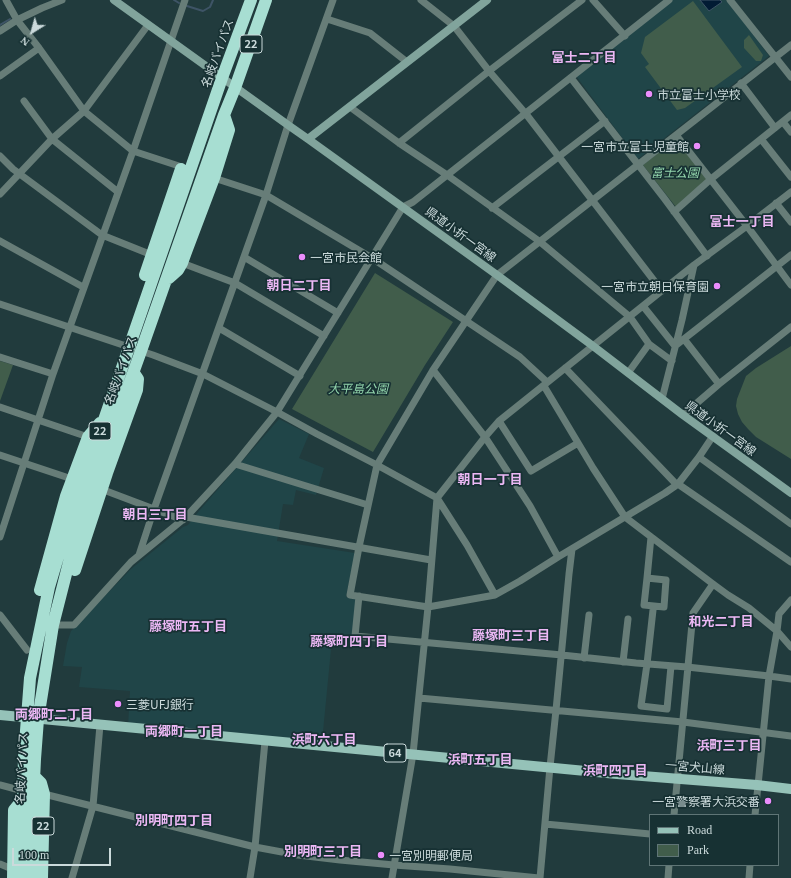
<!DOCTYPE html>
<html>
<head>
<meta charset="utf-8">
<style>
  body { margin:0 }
  #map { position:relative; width:791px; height:878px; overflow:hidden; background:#213b3d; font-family:Georgia,serif }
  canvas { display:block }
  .legend { position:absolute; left:649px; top:814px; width:130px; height:52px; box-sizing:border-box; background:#173133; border:1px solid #5f7576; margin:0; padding:5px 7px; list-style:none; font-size:12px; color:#cbdadb }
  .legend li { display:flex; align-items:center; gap:8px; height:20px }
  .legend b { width:20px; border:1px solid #5f7576 }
  .north { position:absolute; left:12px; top:12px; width:40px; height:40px; -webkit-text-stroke:3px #173133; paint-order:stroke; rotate:217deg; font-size:11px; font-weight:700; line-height:16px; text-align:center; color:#cbdadb }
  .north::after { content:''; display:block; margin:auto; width:14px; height:18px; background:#cbdadb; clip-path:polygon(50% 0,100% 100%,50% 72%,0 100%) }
  .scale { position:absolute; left:12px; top:848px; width:99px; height:18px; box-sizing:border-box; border:2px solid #cbdadb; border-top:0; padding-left:5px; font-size:12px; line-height:14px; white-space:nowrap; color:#cbdadb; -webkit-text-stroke:3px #173133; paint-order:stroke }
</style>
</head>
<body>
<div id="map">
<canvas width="791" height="878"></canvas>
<ul class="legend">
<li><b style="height:5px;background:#95c2b8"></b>Road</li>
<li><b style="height:11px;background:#415d4b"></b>Park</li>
</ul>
<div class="north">N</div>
<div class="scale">100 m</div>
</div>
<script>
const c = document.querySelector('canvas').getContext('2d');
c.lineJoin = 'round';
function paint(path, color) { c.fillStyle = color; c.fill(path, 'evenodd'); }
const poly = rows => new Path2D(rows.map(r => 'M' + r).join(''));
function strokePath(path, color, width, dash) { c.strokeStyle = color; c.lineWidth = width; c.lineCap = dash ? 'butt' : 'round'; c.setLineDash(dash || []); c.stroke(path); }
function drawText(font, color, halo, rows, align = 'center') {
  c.font = font + ' Georgia,"Noto Sans JP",serif'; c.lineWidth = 3.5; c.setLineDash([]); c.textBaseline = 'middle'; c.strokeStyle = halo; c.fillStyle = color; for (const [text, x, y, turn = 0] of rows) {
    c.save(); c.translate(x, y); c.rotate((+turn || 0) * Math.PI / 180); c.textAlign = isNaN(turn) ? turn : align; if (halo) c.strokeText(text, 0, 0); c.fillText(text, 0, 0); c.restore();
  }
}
paint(poly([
  [672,0,727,0,769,56,638,159,576,76],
  [279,419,309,434,299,458,324,468,316,495,296,490,293,505,283,504,277,541,355,553,346,597,356,598,352,640,332,639,322,742,128,727,130,691,79,687,82,667,63,666,67,643,71,631,131,569,183,527,188,525,199,511]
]), '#204548');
paint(poly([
  [693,1,742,67,685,108,677,110,645,67,649,64,641,53,645,37],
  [749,35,763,55,761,61,756,61,744,48,744,40],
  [676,139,707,179,676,207,643,165],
  [375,273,453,322,425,365,373,452,292,409],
  [791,346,791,459,756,437,748,429,742,422,738,414,736,406,737,399,746,376,756,368],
  [0,361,13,365,0,401]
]), '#415d4b');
const water = poly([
  [700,0,720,0,722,2,709,11,700,0]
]);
paint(water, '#021b34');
strokePath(water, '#3e5466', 1);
strokePath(poly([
  [174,0,179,3],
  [187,6,203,11,210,7,213,0],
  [0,25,10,19]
]), '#3e5466', 2);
strokePath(poly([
  [6,0,17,20,39,48,84,111,133,151,182,167],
  [421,0,454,26,489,71,526,114,662,291],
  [593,0,625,36],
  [730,0,791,77],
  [327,19,370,33,407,62],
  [0,31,17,20,42,8,62,0],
  [0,76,39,48],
  [571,78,664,198,707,256],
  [741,83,775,128],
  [24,101,52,139,118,192],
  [350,107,399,143,447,175,539,241,630,317,649,344,672,361],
  [783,122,791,132],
  [676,135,747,226,791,285],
  [761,139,791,177],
  [399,143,489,71,582,0],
  [0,156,13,169,102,235,152,255],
  [214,178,266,195,372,258,520,357,547,382],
  [0,194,52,139,84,111,148,25],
  [776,203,791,222],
  [492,208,605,121],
  [674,212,711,179,791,115],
  [0,241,83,287],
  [244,257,338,313],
  [182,263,235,283,324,336],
  [0,304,153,355,203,374,277,412,317,434,377,465,437,498,467,545,495,595],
  [643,306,675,346,791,255],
  [219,328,300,376],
  [684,339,719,384],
  [0,357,53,374],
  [565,368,677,485],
  [433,370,485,437,530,506,558,557],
  [628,373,649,344],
  [544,386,593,468,625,517,713,584,728,595,749,608,777,631,791,647],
  [662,399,682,320,694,265],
  [0,407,88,437],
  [683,415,719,384,791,327],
  [499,421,531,471,578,443],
  [713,436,699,457,678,484,665,493,558,557,520,581,495,595,428,607,350,595,359,547,377,465,433,370,497,275,791,45],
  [0,455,72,479],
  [699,457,791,524],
  [235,464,368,505],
  [678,484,791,562],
  [101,489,183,520],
  [186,517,431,560],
  [0,537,53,374,133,151,185,0],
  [139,555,154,509,266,195,288,125,333,0],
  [647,578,666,580,664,607,644,605,647,578,651,537],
  [359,596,355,636,562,655,636,663,687,667,769,676,791,679],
  [0,615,27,650],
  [53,625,74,625,131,562,186,517,235,464,277,412,403,207,413,202,669,0],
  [584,658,589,615],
  [623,662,628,619],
  [647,664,641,706,667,709,671,666],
  [647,664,653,610],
  [419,698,683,722,791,736],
  [0,785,23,791],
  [44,794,255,847,298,855,340,860,394,865,450,869,539,878],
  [674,815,693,613,713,584],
  [755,815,769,676,777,631,779,614,791,600],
  [545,824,650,834],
  [0,864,12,869],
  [72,878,93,806,100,725],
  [250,878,255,847,265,741],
  [392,878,413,754,428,607,437,498,485,437,499,421,694,265,747,226,791,192],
  [540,878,550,767,556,710,569,574,572,549],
  [668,878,669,865],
  [749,878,750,865]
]), '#677d78', 7);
strokePath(poly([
  [114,0,288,125,308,139,497,275,593,346,683,415,791,493],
  [308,139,487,0]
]), '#81a49c', 8);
strokePath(poly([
  [0,715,617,774,757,785,791,789]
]), '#95c2b8', 10);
strokePath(poly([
  [145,275,181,169],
  [169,278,178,270,182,263,186,252,214,178,229,130,224,115],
  [75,570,107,473,137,390,138,379,134,373],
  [40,590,66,496,88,437,100,423],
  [35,777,41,783,44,794,42,878],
  [13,878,14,810,23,799],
  [21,878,24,757,30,678,49,587,71,513,105,417,222,78,251,0],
  [32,878,33,803,35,759,38,719,53,625,79,523,104,454,141,351,224,115,235,88,266,0]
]), '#a7ded2', 12);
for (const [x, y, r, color] of [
  [649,94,4,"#eb8dfc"],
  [697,146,4,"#eb8dfc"],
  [302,257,4,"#eb8dfc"],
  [717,286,4,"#eb8dfc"],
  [118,704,4,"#eb8dfc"],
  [768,801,4,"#eb8dfc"],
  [381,855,4,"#eb8dfc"]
]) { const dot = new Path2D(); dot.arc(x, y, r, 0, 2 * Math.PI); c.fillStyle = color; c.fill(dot); strokePath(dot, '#173133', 1.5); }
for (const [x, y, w] of [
  [251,44,22],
  [100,431,22],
  [395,753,22],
  [43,826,22]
]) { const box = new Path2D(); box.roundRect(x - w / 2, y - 9, w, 18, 3); c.fillStyle = '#173133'; c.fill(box); strokePath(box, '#cbdadb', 1); }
drawText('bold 11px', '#cbdadb', null, [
  ["22",251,44],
  ["22",100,431],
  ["64",395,753],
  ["22",43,826]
]);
drawText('12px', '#cbdadb', '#173133', [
  ["名岐バイパス",217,53,-70],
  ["県道小折一宮線",461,234,36],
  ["名岐バイパス",120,370,-70],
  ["県道小折一宮線",721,428,36],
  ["一宮犬山線",695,767,5],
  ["名岐バイパス",21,768,-87]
]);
drawText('12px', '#cbdadb', '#173133', [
  ["市立富士小学校",657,94],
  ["一宮市立富士児童館",689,146,"right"],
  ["一宮市民会館",310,257],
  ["一宮市立朝日保育園",709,286,"right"],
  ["三菱UFJ銀行",126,704],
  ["一宮警察署大浜交番",760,801,"right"],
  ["一宮別明郵便局",389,855]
], 'left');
drawText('italic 12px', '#94d6ad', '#173133', [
  ["富士公園",675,172],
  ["大平島公園",358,388]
]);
drawText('bold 13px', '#ecb8f5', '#173133', [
  ["富士二丁目",584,57],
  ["富士一丁目",742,221],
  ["朝日二丁目",299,285],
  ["朝日一丁目",490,479],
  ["朝日三丁目",155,514],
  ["和光二丁目",721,621],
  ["藤塚町五丁目",188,626],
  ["藤塚町三丁目",511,635],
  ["藤塚町四丁目",349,641],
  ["両郷町二丁目",54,714],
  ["両郷町一丁目",184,731],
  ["浜町六丁目",324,739],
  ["浜町三丁目",729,745],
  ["浜町五丁目",480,759],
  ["浜町四丁目",615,770],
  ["別明町四丁目",174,820],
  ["別明町三丁目",323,851]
]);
</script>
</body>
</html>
